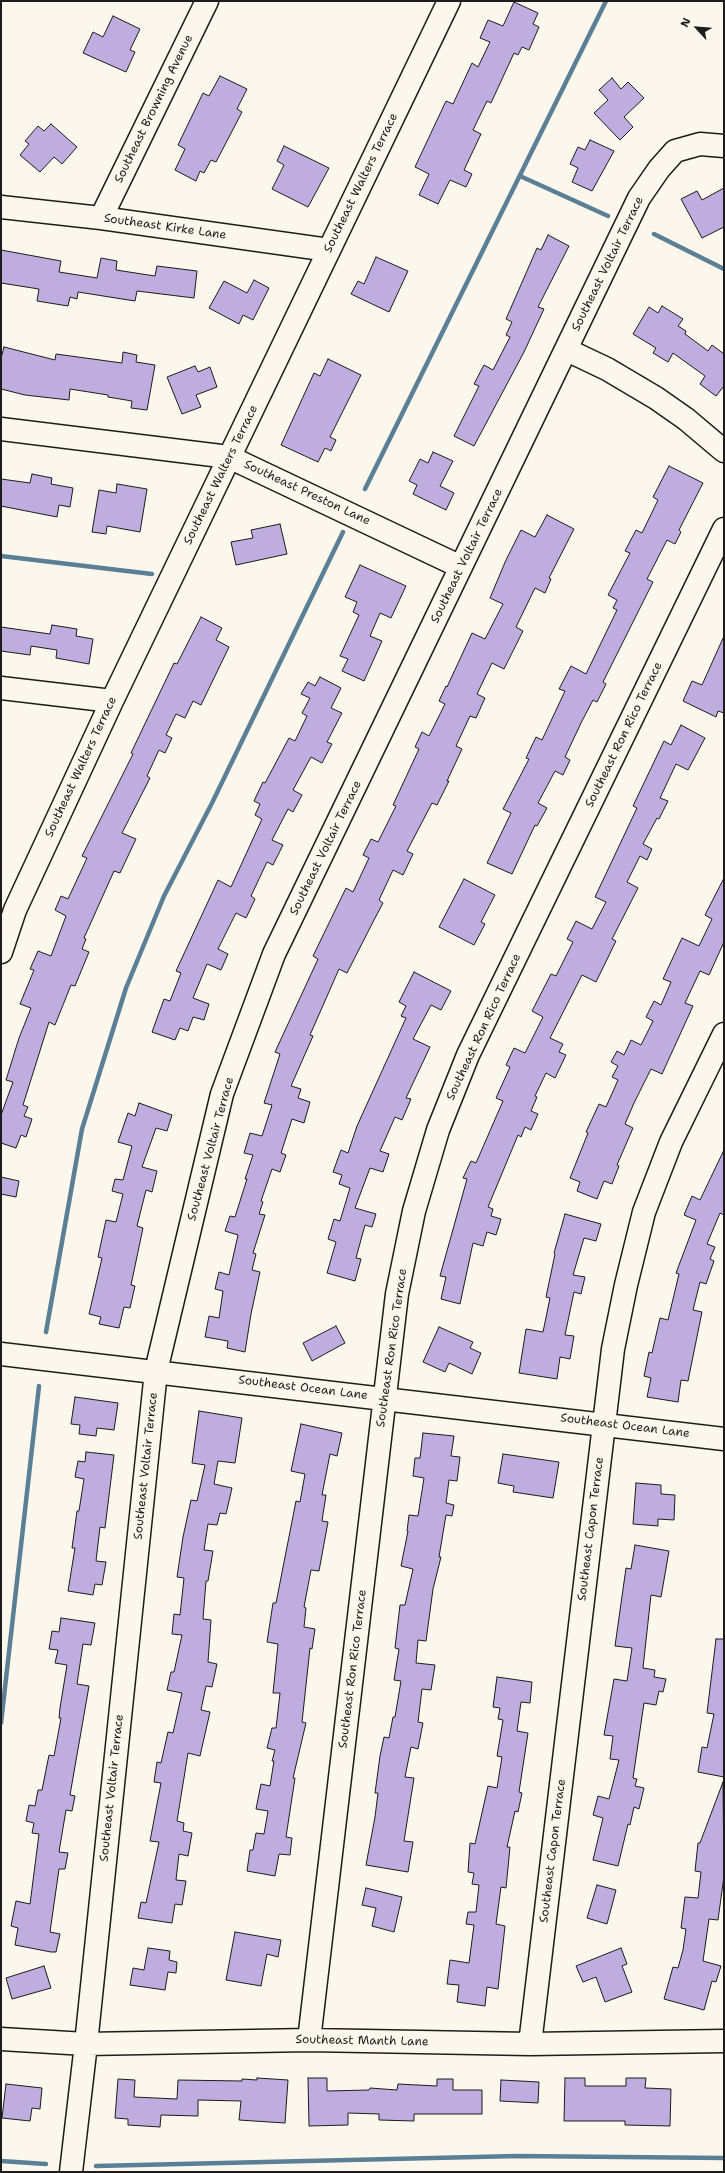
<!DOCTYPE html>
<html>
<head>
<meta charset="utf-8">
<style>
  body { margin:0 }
  #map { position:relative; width:725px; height:2173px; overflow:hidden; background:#fbf7ec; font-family:"Shantell Sans",sans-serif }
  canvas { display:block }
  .frame { position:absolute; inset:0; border:2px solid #1c1c1c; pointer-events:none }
  .north { position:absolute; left:677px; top:8px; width:40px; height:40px; -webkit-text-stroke:3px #fbf7ec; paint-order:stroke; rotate:296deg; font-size:11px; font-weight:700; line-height:16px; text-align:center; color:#1c1c1c }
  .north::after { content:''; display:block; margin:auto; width:14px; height:18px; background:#1c1c1c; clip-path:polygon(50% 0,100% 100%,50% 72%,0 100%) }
</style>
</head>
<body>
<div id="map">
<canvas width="725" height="2173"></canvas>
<div class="frame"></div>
<div class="north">N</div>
</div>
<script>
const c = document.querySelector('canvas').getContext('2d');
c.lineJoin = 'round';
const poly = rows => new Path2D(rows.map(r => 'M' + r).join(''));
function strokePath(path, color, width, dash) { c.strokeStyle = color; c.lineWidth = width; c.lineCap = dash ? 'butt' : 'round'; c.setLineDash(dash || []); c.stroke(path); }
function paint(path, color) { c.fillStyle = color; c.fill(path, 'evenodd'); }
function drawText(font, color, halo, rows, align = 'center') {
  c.font = font + ' "Shantell Sans",sans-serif'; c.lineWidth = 4; c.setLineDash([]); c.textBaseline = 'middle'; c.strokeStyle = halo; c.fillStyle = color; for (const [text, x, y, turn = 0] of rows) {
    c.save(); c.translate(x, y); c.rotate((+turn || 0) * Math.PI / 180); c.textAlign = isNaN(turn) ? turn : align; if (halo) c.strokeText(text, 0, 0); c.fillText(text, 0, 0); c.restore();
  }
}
strokePath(poly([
  [520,176,608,216],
  [654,234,724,269],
  [365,489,606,1],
  [1,556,152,574],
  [46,1332,82,1129,126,988,164,896,212,803,343,532],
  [1,1723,39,1386],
  [1,2161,46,2164],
  [96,2166,517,2156,724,2158]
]), '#5b7f95', 4.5);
const building = poly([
  [514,2,538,13,533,24,539,27,529,50,522,47,518,55,514,53,491,103,487,101,473,130,481,134,464,170,472,174,466,187,450,180,438,204,419,195,429,174,415,167,446,101,453,104,472,63,478,67,490,42,480,38,488,20,503,26,514,2],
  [113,16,140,29,130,50,135,52,126,72,83,53,93,32,103,37,113,16],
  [220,76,247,89,237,109,242,112,216,162,211,160,204,173,200,171,196,181,175,170,185,149,178,145,203,93,209,96,220,76],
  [612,78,621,89,628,82,644,98,624,117,633,127,620,140,594,113,608,100,599,90,612,78],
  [51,124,77,147,62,164,54,157,40,172,20,155,29,144,25,141,38,126,44,131,51,124],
  [590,140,614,151,592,191,572,182,578,168,570,164,578,147,585,150,590,140],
  [284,146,329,168,308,207,272,189,284,165,277,161,284,146],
  [724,188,724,227,702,238,681,199,697,191,702,200,724,188],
  [548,235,569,246,538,307,544,309,524,352,474,446,454,436,479,386,474,384,484,365,493,370,510,337,506,335,512,322,506,319,537,248,541,250,548,235],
  [1,250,61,261,59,272,97,278,101,258,117,261,116,270,155,276,157,266,197,271,194,298,137,291,135,301,78,292,77,299,70,297,68,306,37,301,39,289,1,283,1,250],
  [376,257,408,271,389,312,351,294,358,281,364,284,376,257],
  [254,280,269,288,253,320,243,315,239,324,209,308,224,281,247,293,254,280],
  [662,306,683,319,678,326,686,331,685,334,708,351,712,345,724,354,724,386,716,396,700,384,705,376,673,353,668,362,653,353,656,348,633,334,649,307,658,313,662,306],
  [4,347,55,360,56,354,122,363,123,352,137,355,136,362,155,365,147,410,131,408,132,401,108,397,108,395,70,389,69,400,25,395,1,389,1,358,4,347],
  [328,359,361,375,330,437,336,440,331,451,325,448,318,462,281,445,314,373,320,376,328,359],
  [195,366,198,372,210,367,217,387,196,395,201,407,182,414,167,377,195,366],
  [433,452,453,461,440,486,454,493,446,510,413,494,417,485,409,481,420,459,428,463,433,452],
  [669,466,703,483,679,530,681,532,675,544,667,540,647,579,653,582,603,682,606,684,597,702,593,700,582,721,565,757,570,760,563,775,555,771,538,803,547,808,537,826,535,825,512,874,487,863,511,813,503,809,529,759,526,758,536,737,542,740,565,691,559,689,571,666,586,674,601,643,617,610,613,608,617,600,608,595,630,553,625,551,636,530,642,533,658,500,653,497,669,466],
  [32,474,52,478,51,484,73,488,70,507,59,505,57,517,1,506,1,479,30,483,32,474],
  [117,484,147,489,140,532,107,526,106,534,92,532,99,490,116,493,117,484],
  [547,515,574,529,549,578,551,579,545,593,535,588,516,627,523,631,504,669,492,663,477,694,485,698,476,718,470,716,456,746,462,749,447,781,449,781,437,805,432,803,407,851,413,854,403,875,393,870,379,900,383,903,374,920,347,973,339,969,310,1035,313,1036,291,1086,301,1089,298,1098,310,1102,304,1123,292,1119,281,1153,286,1155,280,1172,272,1169,261,1201,263,1202,259,1214,265,1215,253,1253,256,1254,252,1270,260,1272,251,1314,245,1352,227,1348,228,1341,205,1337,209,1316,219,1318,223,1291,215,1289,219,1272,229,1275,238,1235,225,1231,230,1216,235,1217,247,1179,245,1179,253,1155,244,1153,250,1133,262,1136,272,1105,264,1103,280,1054,275,1052,318,959,313,956,346,888,353,892,369,858,363,855,371,839,378,842,396,806,393,805,419,749,415,747,422,732,429,736,445,704,439,701,446,686,447,687,472,633,485,639,503,604,490,598,506,560,521,530,535,537,547,515],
  [280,524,287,554,236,565,231,542,253,538,251,530,280,524],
  [360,565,406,586,391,618,380,613,370,636,382,641,364,681,342,671,348,659,340,656,359,615,353,612,357,602,345,597,360,565],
  [201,617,222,628,216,640,229,647,201,705,193,701,185,718,176,714,166,735,172,738,165,753,159,750,147,776,150,778,122,833,136,839,120,873,114,871,84,938,86,939,82,949,89,952,75,986,71,985,55,1025,49,1022,23,1105,28,1107,24,1116,32,1119,26,1137,21,1135,16,1148,1,1143,1,1115,13,1082,6,1080,19,1038,31,1008,20,1004,34,970,30,969,38,951,51,956,66,916,55,910,61,896,68,899,87,858,82,856,133,754,131,753,174,663,177,664,201,617],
  [52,625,77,629,76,636,93,639,89,664,56,658,57,650,31,646,30,655,1,651,1,627,50,634,52,625],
  [724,636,724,713,718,711,716,717,683,701,692,681,702,685,724,636],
  [320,677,341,688,331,708,342,713,327,742,332,744,322,763,311,757,293,790,302,795,293,812,288,809,272,840,283,845,273,865,267,862,251,896,255,899,246,918,236,913,218,949,228,954,221,970,207,964,193,998,209,1004,204,1020,193,1017,188,1031,180,1028,175,1040,152,1032,164,999,170,1001,181,973,176,971,218,880,231,887,262,819,255,815,260,804,254,801,263,782,265,783,289,738,295,741,307,716,302,713,310,698,301,694,308,682,315,686,320,677],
  [681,725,705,738,688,770,676,764,660,798,668,801,659,819,657,818,643,844,652,849,647,860,640,856,627,882,638,888,612,939,616,941,596,982,582,975,550,1038,563,1044,559,1052,566,1055,555,1078,546,1073,535,1096,537,1097,531,1111,538,1114,531,1130,525,1127,521,1137,518,1135,488,1207,493,1209,491,1216,501,1219,496,1235,487,1232,483,1246,473,1243,460,1304,441,1299,446,1277,440,1276,467,1179,463,1178,471,1161,476,1163,503,1101,496,1098,510,1067,506,1065,514,1048,525,1053,543,1017,532,1011,551,974,556,976,573,942,567,939,576,921,592,929,606,902,595,897,637,808,633,806,664,741,671,745,681,725],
  [724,878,724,942,709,975,700,971,685,1003,693,1006,662,1074,651,1069,634,1103,625,1124,633,1128,617,1165,619,1166,612,1184,604,1181,597,1199,577,1191,580,1182,570,1178,588,1133,586,1132,599,1104,606,1107,618,1080,612,1077,618,1066,611,1062,617,1051,624,1055,631,1040,641,1045,653,1021,646,1017,654,1001,661,1005,671,982,663,979,682,938,699,946,712,919,705,915,724,878],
  [464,879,495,895,481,922,485,924,474,945,439,927,464,879],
  [414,972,451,991,441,1010,431,1005,413,1039,430,1047,406,1098,411,1099,402,1120,395,1117,380,1151,389,1154,383,1172,370,1168,355,1208,376,1214,372,1227,365,1225,356,1258,361,1259,355,1281,327,1273,336,1242,328,1239,334,1219,340,1221,350,1188,339,1184,342,1175,333,1172,341,1150,348,1153,357,1126,406,1018,401,1016,406,1006,399,1002,414,972],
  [139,1103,172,1115,167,1131,156,1128,142,1167,157,1171,152,1192,146,1190,137,1226,143,1228,131,1285,135,1286,130,1308,124,1307,119,1328,99,1324,101,1317,89,1314,102,1258,98,1257,106,1220,116,1222,123,1194,112,1191,115,1179,123,1180,132,1146,118,1142,128,1113,135,1116,139,1103],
  [724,1150,724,1215,720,1213,707,1244,715,1247,710,1259,714,1261,706,1284,700,1282,693,1310,702,1312,688,1381,681,1380,678,1402,647,1397,651,1378,644,1376,649,1352,652,1353,660,1318,668,1320,679,1274,676,1273,696,1220,684,1215,692,1196,700,1200,724,1150],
  [1,1177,19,1181,16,1197,1,1194,1,1177],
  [565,1214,601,1224,596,1241,584,1238,573,1275,585,1277,581,1294,574,1292,565,1335,574,1336,570,1359,560,1357,557,1379,519,1373,526,1329,543,1332,550,1298,546,1297,555,1254,554,1253,565,1214],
  [336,1326,345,1343,312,1361,303,1343,336,1326],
  [439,1327,473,1342,470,1348,481,1353,472,1374,449,1363,445,1372,423,1362,439,1327],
  [75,1397,118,1403,114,1430,97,1428,96,1436,79,1434,80,1425,71,1424,75,1397],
  [199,1411,242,1418,235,1463,218,1461,214,1484,232,1488,226,1514,220,1513,217,1525,208,1524,204,1550,213,1551,208,1581,206,1581,203,1619,211,1620,208,1662,217,1664,212,1687,206,1686,201,1710,210,1712,200,1756,188,1753,177,1821,184,1823,183,1831,192,1833,188,1856,179,1854,176,1880,186,1881,182,1905,175,1904,172,1923,138,1918,141,1902,146,1903,159,1842,150,1841,161,1783,154,1782,157,1762,161,1763,168,1732,173,1733,182,1693,167,1690,171,1672,174,1672,182,1635,172,1634,174,1614,180,1615,184,1578,177,1577,183,1537,191,1500,197,1501,205,1465,192,1463,199,1411],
  [301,1424,342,1433,337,1456,330,1454,322,1495,326,1495,322,1521,328,1522,319,1571,311,1570,304,1607,306,1608,304,1627,315,1629,312,1649,310,1648,302,1722,306,1723,293,1778,295,1778,286,1837,292,1838,290,1855,279,1854,275,1876,247,1871,250,1850,253,1850,256,1833,264,1834,268,1811,256,1809,261,1784,270,1786,274,1761,272,1761,275,1750,267,1748,272,1728,276,1728,280,1693,273,1693,278,1644,267,1642,273,1603,276,1603,296,1501,300,1502,305,1474,291,1471,301,1424],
  [423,1433,454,1436,451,1456,460,1457,457,1481,449,1480,446,1503,454,1505,452,1516,446,1515,439,1557,441,1557,433,1589,426,1641,418,1640,416,1663,435,1665,431,1690,422,1689,418,1722,423,1723,418,1749,411,1747,405,1777,414,1778,404,1841,413,1842,408,1872,366,1865,375,1817,378,1793,375,1793,380,1756,384,1737,389,1738,393,1717,395,1717,401,1681,394,1680,399,1649,395,1648,400,1605,405,1605,413,1569,401,1566,408,1531,407,1531,409,1515,418,1516,424,1478,413,1476,415,1458,420,1458,423,1433],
  [86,1452,114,1455,105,1528,100,1527,96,1561,106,1562,102,1585,95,1584,93,1595,68,1591,75,1548,72,1548,77,1511,79,1511,84,1479,75,1477,78,1461,85,1462,86,1452],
  [503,1454,559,1462,553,1498,513,1492,514,1486,498,1483,503,1454],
  [636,1483,661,1485,661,1494,675,1495,674,1520,658,1519,658,1526,633,1524,636,1483],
  [635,1545,669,1551,661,1597,651,1595,643,1668,655,1670,654,1677,666,1679,663,1692,659,1691,656,1705,644,1703,633,1778,637,1779,635,1786,644,1788,639,1809,634,1807,630,1825,628,1824,618,1866,593,1860,603,1818,593,1815,598,1796,609,1799,619,1760,610,1759,613,1736,604,1735,614,1679,627,1681,632,1648,615,1646,626,1568,631,1569,635,1545],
  [61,1618,95,1623,91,1645,83,1644,77,1684,89,1686,70,1795,75,1796,72,1811,66,1810,59,1852,68,1853,65,1869,59,1869,50,1932,60,1934,56,1952,51,1952,15,1945,18,1928,11,1926,16,1901,30,1904,39,1834,32,1833,34,1823,26,1821,29,1805,35,1806,38,1790,42,1790,49,1755,54,1756,61,1718,59,1718,60,1708,67,1665,55,1663,58,1650,49,1649,52,1631,59,1632,61,1618],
  [716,1639,724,1639,724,1777,698,1772,702,1747,707,1748,714,1714,707,1713,716,1639],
  [497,1677,532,1682,530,1703,521,1702,517,1731,528,1733,519,1792,522,1793,518,1812,515,1811,507,1847,510,1847,506,1888,501,1887,496,1924,505,1926,498,1989,487,1987,485,2006,457,2002,459,1985,447,1984,450,1960,469,1963,474,1925,466,1924,468,1912,476,1912,479,1885,472,1884,474,1873,468,1872,470,1843,475,1844,488,1786,497,1788,502,1757,497,1756,503,1720,498,1719,500,1708,493,1707,497,1677],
  [723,1782,724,1876,718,1920,709,1919,703,1961,721,1966,716,1982,712,1981,704,2010,664,1999,673,1967,678,1968,683,1950,686,1929,681,1928,685,1897,698,1898,701,1872,695,1871,698,1843,700,1843,723,1782],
  [597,1885,616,1890,607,1924,587,1918,597,1885],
  [366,1888,402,1897,394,1932,372,1926,376,1908,362,1905,366,1888],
  [235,1932,281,1940,278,1957,267,1954,261,1986,226,1980,235,1932],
  [148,1948,170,1951,169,1960,177,1962,176,1973,168,1972,165,1990,130,1985,133,1968,144,1970,148,1948],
  [621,1948,627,1964,622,1966,632,1992,605,2002,596,1977,583,1982,576,1966,621,1948],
  [44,1966,51,1988,12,1999,6,1978,44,1966],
  [257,2078,288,2080,285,2123,239,2120,241,2101,198,2100,198,2116,161,2115,160,2127,128,2125,128,2119,115,2118,118,2079,135,2080,134,2097,177,2099,178,2080,242,2081,242,2079,257,2080,257,2078],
  [308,2078,327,2078,327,2091,369,2090,370,2088,397,2090,398,2084,437,2086,437,2079,453,2079,453,2090,482,2090,482,2114,414,2114,414,2121,379,2120,379,2114,348,2113,348,2125,309,2126,308,2078],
  [565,2078,585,2078,585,2086,626,2086,626,2078,646,2078,645,2088,671,2089,670,2126,625,2125,625,2121,564,2121,565,2078],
  [501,2080,539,2082,538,2103,500,2101,501,2080],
  [6,2084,42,2088,40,2109,32,2108,30,2121,2,2118,6,2084]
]);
paint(building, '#beadde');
strokePath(building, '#1c1c1c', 1);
const minor = poly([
  [1,207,101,218,329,250],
  [101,218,207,1],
  [567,350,607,369,656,398,686,419,724,451],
  [1,429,229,457,461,567],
  [1,688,112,701],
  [1,952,15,910,112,701,449,1],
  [1,1354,724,1439],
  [1,2039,86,2044,309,2040,530,2044,724,2041],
  [309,2040,397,1294,414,1211,438,1130,468,1055,724,529],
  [530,2044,613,1349,626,1285,644,1212,671,1142,724,1034],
  [71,2172,86,2044,156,1371,222,1094,274,954,639,198,659,169,675,151,700,144,724,146]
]);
strokePath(minor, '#1c1c1c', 25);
strokePath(minor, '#fbf7ec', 22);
drawText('12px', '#1c1c1c', '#fbf7ec', [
  ["Southeast Browning Avenue",154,109,-64],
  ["Southeast Walters Terrace",361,183,-64],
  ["Southeast Kirke Lane",165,227,8],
  ["Southeast Voltair Terrace",608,264,-64],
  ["Southeast Walters Terrace",221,475,-64],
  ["Southeast Preston Lane",307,493,25],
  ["Southeast Voltair Terrace",467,556,-64],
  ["Southeast Ron Rico Terrace",624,735,-64],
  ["Southeast Walters Terrace",81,767,-65],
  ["Southeast Voltair Terrace",326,848,-64],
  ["Southeast Ron Rico Terrace",484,1027,-65],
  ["Southeast Voltair Terrace",211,1149,-75],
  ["Southeast Ron Rico Terrace",392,1348,-82],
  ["Southeast Ocean Lane",303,1388,7],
  ["Southeast Ocean Lane",625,1426,7],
  ["Southeast Voltair Terrace",146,1466,-84],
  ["Southeast Capon Terrace",591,1529,-83],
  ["Southeast Ron Rico Terrace",353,1669,-83],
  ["Southeast Voltair Terrace",112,1788,-84],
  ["Southeast Capon Terrace",553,1851,-83],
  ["Southeast Manth Lane",362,2041,1]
]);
</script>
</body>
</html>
